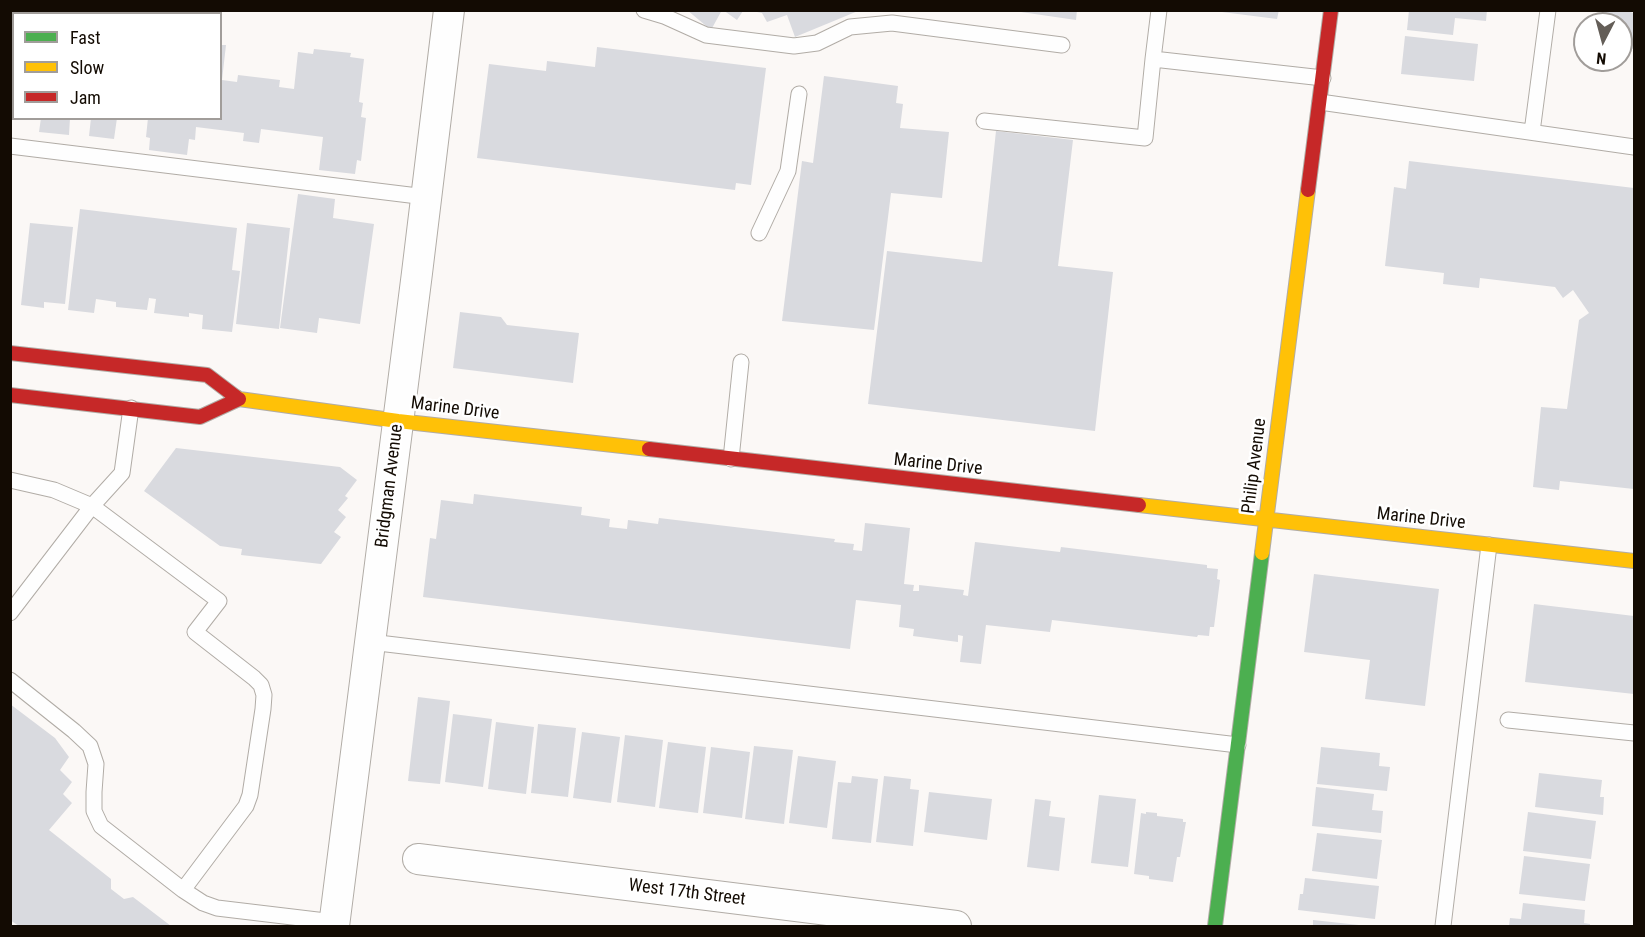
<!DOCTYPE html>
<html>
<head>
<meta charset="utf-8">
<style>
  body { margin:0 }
  #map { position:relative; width:1645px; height:937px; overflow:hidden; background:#fbf8f6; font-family:"Roboto Condensed",sans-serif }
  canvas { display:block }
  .frame { position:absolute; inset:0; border:12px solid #130b03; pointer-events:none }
  .legend { position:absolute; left:12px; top:12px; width:210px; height:108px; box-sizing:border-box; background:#fff; border:2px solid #a19d9a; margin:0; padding:8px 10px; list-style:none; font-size:18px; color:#130b03 }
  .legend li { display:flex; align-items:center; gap:12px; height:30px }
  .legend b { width:30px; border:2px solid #a19d9a }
  .north { position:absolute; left:1573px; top:12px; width:60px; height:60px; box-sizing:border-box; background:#fff; border:2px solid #a19d9a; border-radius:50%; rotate:186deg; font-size:16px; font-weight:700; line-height:24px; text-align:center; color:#130b03 }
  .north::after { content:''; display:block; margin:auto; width:21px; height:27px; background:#645e58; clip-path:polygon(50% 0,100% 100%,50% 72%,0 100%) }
</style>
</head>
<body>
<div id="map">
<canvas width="1645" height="937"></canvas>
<div class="frame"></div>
<ul class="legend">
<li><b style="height:8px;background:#4caf50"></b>Fast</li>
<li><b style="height:8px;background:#ffc107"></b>Slow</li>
<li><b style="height:8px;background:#c62828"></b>Jam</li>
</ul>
<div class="north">N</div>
</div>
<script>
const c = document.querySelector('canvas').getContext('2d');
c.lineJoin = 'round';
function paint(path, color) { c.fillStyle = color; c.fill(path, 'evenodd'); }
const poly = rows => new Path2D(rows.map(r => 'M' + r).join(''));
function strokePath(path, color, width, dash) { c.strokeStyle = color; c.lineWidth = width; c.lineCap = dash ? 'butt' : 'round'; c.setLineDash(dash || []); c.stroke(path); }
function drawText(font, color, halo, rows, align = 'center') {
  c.font = font + ' "Roboto Condensed",sans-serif'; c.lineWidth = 5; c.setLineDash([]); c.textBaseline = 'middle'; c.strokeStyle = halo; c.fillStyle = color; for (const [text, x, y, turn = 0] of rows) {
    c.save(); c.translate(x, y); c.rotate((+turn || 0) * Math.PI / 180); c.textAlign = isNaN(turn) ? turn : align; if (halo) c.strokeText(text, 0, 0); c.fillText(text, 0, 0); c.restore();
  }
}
paint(poly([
  [687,10,722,10,711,30],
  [723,10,743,11,737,20],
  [1021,10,1077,10,1076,20,1021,12],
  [1222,10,1279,10,1277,19,1222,12],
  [1409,10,1487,10,1486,21,1455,18,1453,35,1407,30],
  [1605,10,1622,10,1634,13,1634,49,1621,47,1621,24,1603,24],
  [757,11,858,11,795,37,787,15,767,22,762,13,757,12],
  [1405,36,1478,44,1474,81,1401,74],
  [220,45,226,45,222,80,237,82,238,75,280,80,279,87,294,89,298,52,313,54,314,49,351,53,350,57,364,59,359,102,363,103,361,117,366,118,361,161,357,160,355,174,319,170,323,137,261,129,259,143,243,141,244,133,196,127,195,140,189,139,187,155,149,150,150,138,146,137,148,118,220,118],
  [597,47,766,68,751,185,736,183,735,190,477,158,489,64,546,71,547,61,595,67],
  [824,76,898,86,896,103,903,104,900,128,949,132,942,198,891,193,874,330,782,321,802,161,813,163],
  [41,118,70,118,69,135,39,132],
  [91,118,117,118,114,139,89,136],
  [996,131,1073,140,1058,266,1113,272,1095,431,868,404,887,251,982,262],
  [1409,161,1634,188,1634,489,1560,481,1559,490,1533,487,1541,407,1567,409,1579,320,1589,313,1573,290,1563,298,1555,287,1480,278,1479,288,1443,284,1444,273,1385,266,1394,187,1406,189],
  [298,194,335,199,333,218,374,224,360,324,319,318,317,333,280,328],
  [80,209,237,228,232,270,240,271,232,332,202,329,203,315,189,313,189,317,154,313,156,299,149,298,147,310,116,307,116,302,96,299,94,313,68,310],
  [30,223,73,227,65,304,44,302,44,308,21,305],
  [247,223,290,228,279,329,236,324],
  [460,312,501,317,507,325,579,333,573,383,453,368],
  [176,448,340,467,357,480,345,496,348,498,338,510,346,517,334,532,341,537,321,564,241,555,242,549,220,546,144,491],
  [474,494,582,507,581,515,610,519,609,527,627,529,628,520,658,524,659,518,835,539,834,542,854,544,853,550,862,551,865,523,910,528,904,584,914,585,913,591,919,591,919,585,964,590,963,595,968,596,975,542,1060,552,1061,547,1207,565,1207,568,1218,569,1217,579,1220,580,1214,627,1210,627,1209,636,1198,635,1197,637,1052,620,1050,632,986,625,981,664,960,662,963,636,958,635,958,642,913,636,914,629,899,627,901,605,856,600,850,649,423,597,430,538,436,539,441,500,473,504],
  [1314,574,1439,589,1425,706,1365,699,1370,660,1304,652],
  [1534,604,1634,616,1634,694,1525,682],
  [418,697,450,701,440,784,408,781],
  [10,704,55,738,69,757,60,770,72,782,63,794,72,803,49,830,111,879,111,889,124,899,133,897,171,926,19,926,10,920],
  [453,714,492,719,483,787,445,782],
  [496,722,534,727,526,794,488,789],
  [538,724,576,728,568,797,531,793],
  [582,732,620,737,611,803,573,798],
  [625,735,663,740,655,807,617,802],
  [668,742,706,747,698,813,659,808],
  [754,746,793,750,784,824,745,819],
  [711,747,750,752,742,818,703,813],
  [1321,747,1380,753,1379,766,1390,767,1387,791,1317,784],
  [798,756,836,761,827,828,789,823],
  [1539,773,1602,780,1600,797,1604,797,1603,815,1535,807],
  [852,776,878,779,871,843,832,839,838,782,851,783],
  [884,776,911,779,910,789,919,790,913,846,876,842],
  [1316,787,1374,794,1372,810,1383,811,1381,833,1312,826],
  [929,792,992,799,987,840,924,832],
  [1099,795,1136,799,1128,867,1091,863],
  [1035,799,1051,801,1049,816,1065,818,1059,871,1027,867],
  [1146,812,1157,813,1157,816,1183,819,1183,822,1186,822,1180,857,1177,857,1173,882,1149,879,1149,876,1134,874,1141,813,1146,814],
  [1528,812,1596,821,1591,859,1523,851],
  [1317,833,1382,840,1377,879,1312,871],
  [1524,856,1590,864,1585,901,1519,894],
  [1305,878,1379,886,1375,919,1298,910,1300,894,1303,894],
  [1523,903,1585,910,1584,923,1590,924,1590,926,1509,926,1510,918,1521,919],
  [1313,920,1359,925,1359,926,1313,926]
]), '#d9dadf');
const lane = poly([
  [644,10,664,16,706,35,794,46,817,43,850,27,892,23,1062,45],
  [1153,59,1159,10],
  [1320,102,1634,147],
  [984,121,1145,138,1153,59,1323,78],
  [1532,132,1548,10],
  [10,146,426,197],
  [759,233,788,171,799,94],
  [731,459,741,362],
  [10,480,54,490,92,506,219,601,195,632,254,678,261,685,264,695,263,709,250,795,246,806,183,890],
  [10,613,92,506,122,473,131,408],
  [370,642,1238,745],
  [10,680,74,731,90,746,96,764,94,792,94,811,101,826,183,890,203,903,217,908,334,922],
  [1508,720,1634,733],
  [1443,926,1489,545]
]);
const street = poly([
  [418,859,956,926],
  [334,926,417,273,449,10]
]);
const fast = poly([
  [1215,926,1262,553]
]);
const slow = poly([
  [236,397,239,399,398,421,649,449],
  [1139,505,1634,561],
  [1262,553,1308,190]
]);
const jam = poly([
  [1308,190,1331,10],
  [10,353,207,375,236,397],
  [10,395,200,417,239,399],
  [649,449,1139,505]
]);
strokePath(lane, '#b1aca6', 17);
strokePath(street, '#b1aca6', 32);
strokePath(fast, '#b1aca6', 16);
strokePath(slow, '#b1aca6', 16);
strokePath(jam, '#b1aca6', 16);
strokePath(lane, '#fefefe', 15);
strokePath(street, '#fefefe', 30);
strokePath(fast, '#4caf50', 14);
strokePath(slow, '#ffc107', 14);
strokePath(jam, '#c62828', 14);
drawText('18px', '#130b03', '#fff', [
  ["Marine Drive",455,409,7],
  ["Marine Drive",938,465,6],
  ["Philip Avenue",1255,466,-83],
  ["Bridgman Avenue",390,486,-83],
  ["Marine Drive",1421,519,6],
  ["West 17th Street",687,893,7]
]);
</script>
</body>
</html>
